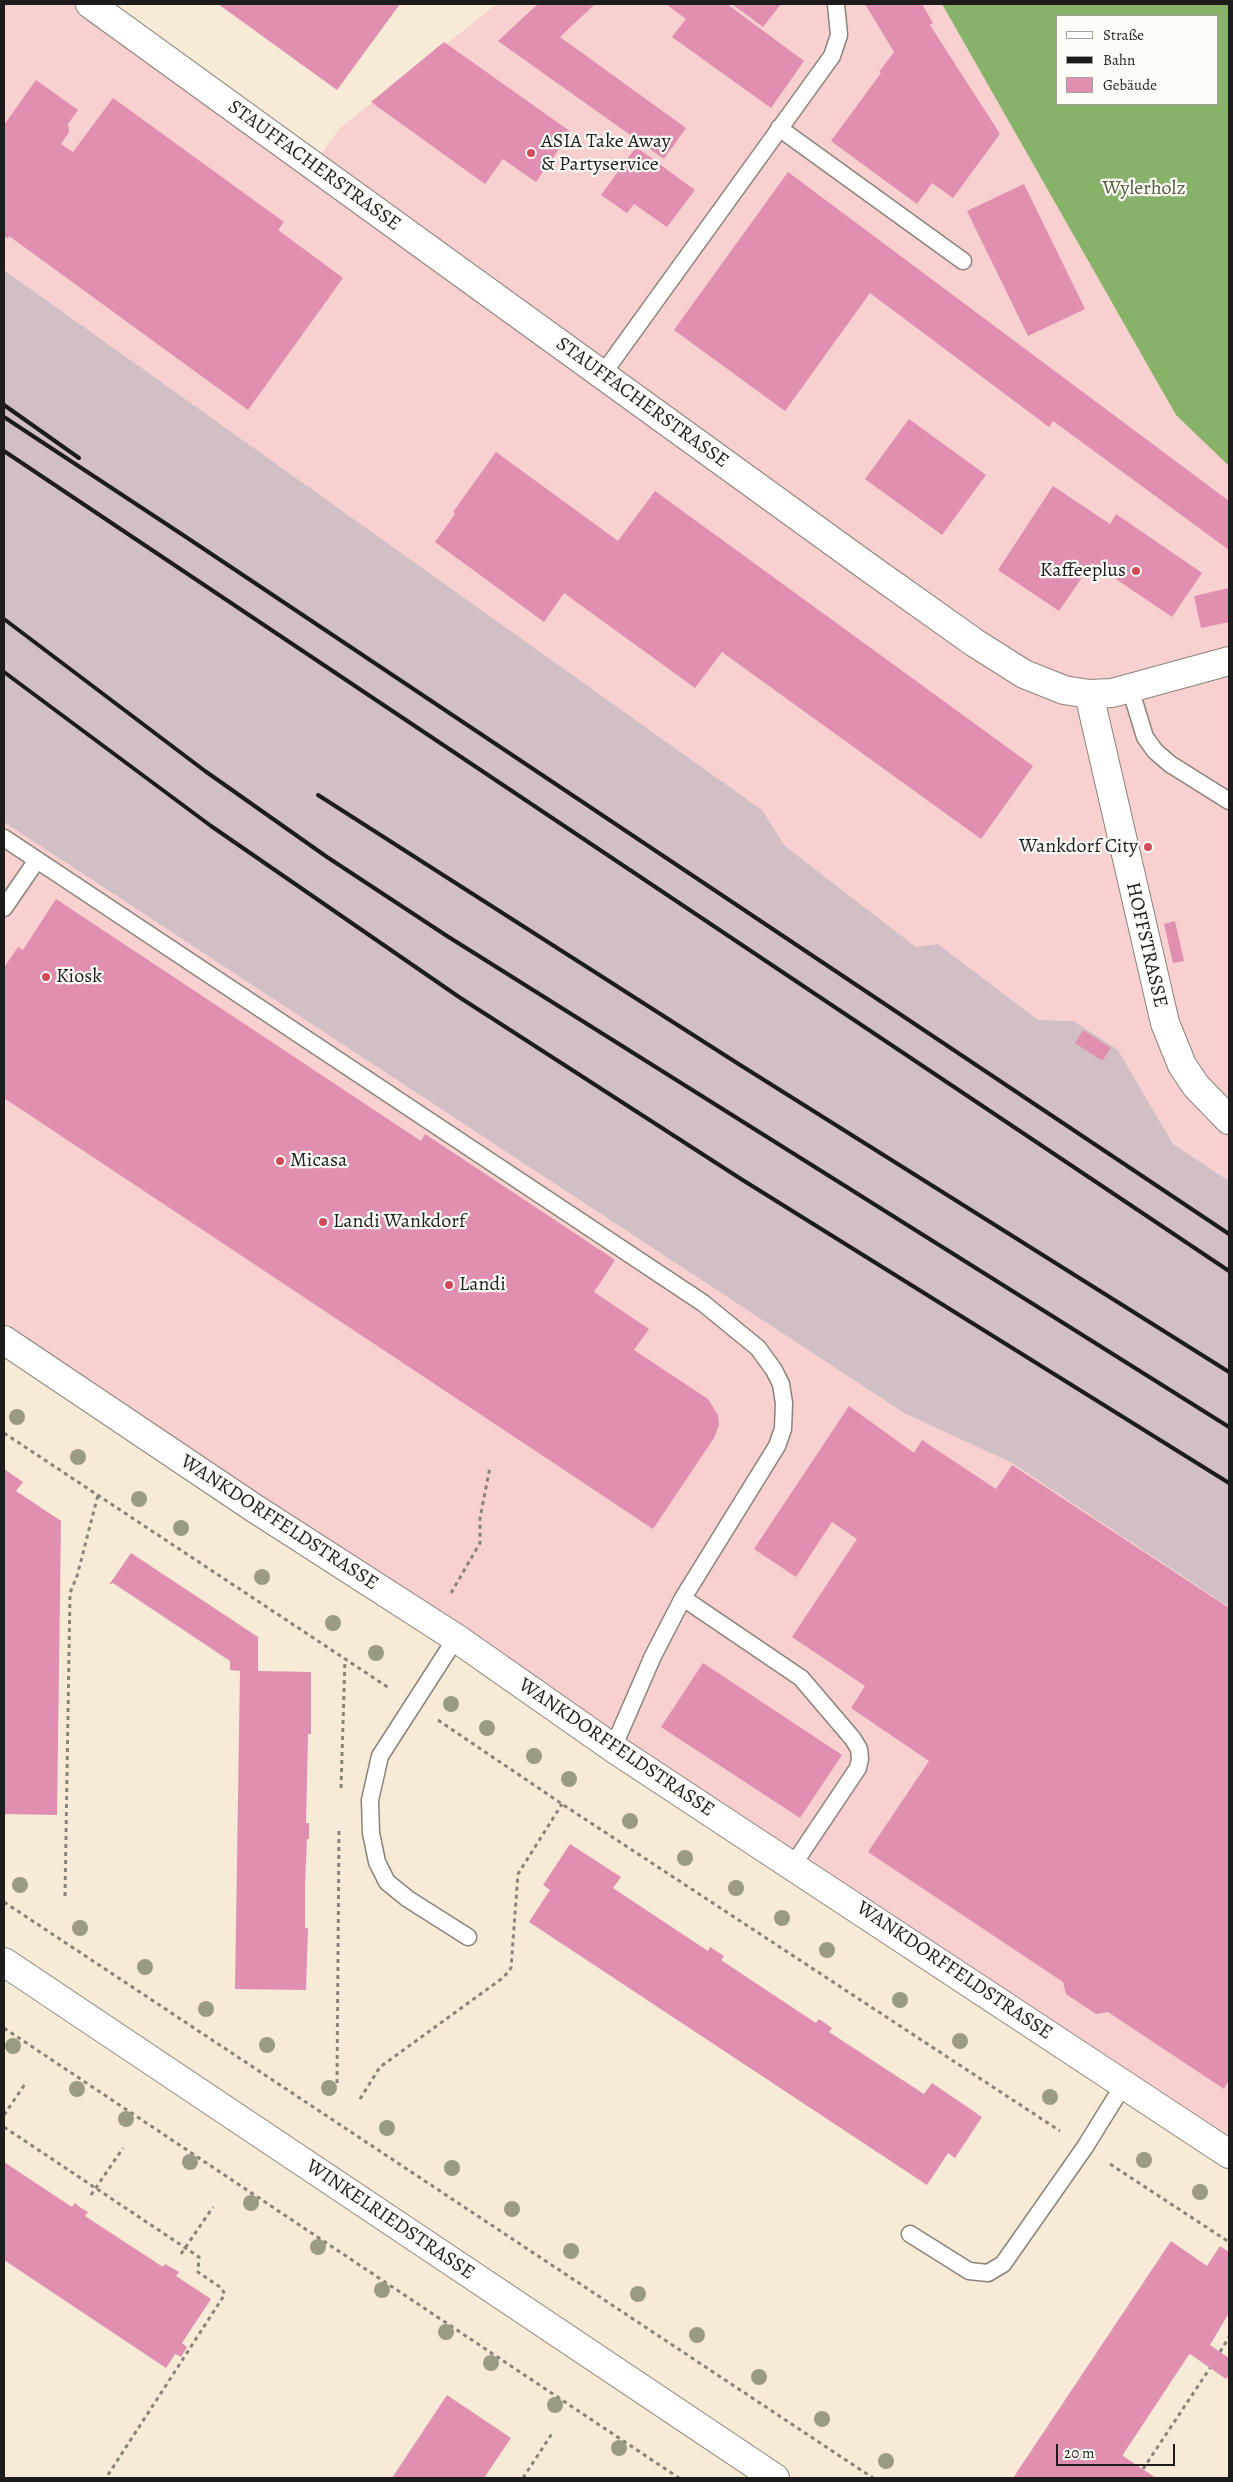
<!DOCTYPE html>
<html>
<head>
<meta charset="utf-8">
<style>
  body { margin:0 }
  #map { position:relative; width:1233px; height:2482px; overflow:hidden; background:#f7ead7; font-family:Alegreya,serif }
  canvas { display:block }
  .frame { position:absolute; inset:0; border:5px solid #1c1c1c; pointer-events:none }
  .legend { position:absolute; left:1056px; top:15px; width:162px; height:90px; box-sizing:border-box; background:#fdfcf7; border:1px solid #a3a29f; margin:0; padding:6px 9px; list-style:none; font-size:15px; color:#1c1c1c }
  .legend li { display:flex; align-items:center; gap:10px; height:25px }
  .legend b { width:25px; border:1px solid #a3a29f }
  .scale { position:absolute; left:1056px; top:2444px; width:119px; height:22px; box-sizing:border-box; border:2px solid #1c1c1c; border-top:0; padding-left:6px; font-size:15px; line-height:18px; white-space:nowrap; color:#1c1c1c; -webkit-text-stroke:4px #fdfcf7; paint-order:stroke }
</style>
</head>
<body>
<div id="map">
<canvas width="1233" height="2482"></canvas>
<div class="frame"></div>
<ul class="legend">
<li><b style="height:6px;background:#fff"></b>Straße</li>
<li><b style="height:6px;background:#1c1c1c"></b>Bahn</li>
<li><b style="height:14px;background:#e08fb1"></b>Gebäude</li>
</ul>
<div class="scale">20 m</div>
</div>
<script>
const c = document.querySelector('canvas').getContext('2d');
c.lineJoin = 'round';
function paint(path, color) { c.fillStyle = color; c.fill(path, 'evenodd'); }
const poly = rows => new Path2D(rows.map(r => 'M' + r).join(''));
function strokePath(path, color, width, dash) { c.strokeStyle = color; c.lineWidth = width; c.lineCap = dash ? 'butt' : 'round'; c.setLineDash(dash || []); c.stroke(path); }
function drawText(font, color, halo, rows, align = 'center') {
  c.font = font + ' Alegreya,serif'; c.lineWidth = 4.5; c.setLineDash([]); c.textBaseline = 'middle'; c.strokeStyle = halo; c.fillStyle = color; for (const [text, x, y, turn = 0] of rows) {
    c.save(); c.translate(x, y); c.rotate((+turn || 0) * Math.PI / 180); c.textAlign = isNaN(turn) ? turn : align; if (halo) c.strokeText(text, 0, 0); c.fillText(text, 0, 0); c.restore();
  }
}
paint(poly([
  [4,4,90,4,313,165,340,128,497,4,942,4,1176,415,1229,466,1229,1181,1173,1144,1118,1050,1074,1021,1038,1020,938,944,916,947,785,846,762,810,4,270],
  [4,822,904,1413,1012,1463,1229,1607,1229,2154,4,1340]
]), '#f7d0cf');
paint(poly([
  [4,270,762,810,785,846,916,947,938,944,1038,1020,1074,1021,1118,1050,1173,1144,1229,1181,1229,1607,1012,1463,904,1413,4,822]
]), '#d2bec5');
paint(poly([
  [942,4,1229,4,1229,466,1176,415],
  [1057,16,1217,16,1217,104,1057,104]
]), '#88b269');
paint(poly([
  [218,4,400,4,337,90],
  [538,4,595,4,560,37,686,128,664,159,498,41],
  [666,4,727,4,804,61,771,108,672,37,686,19],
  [732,4,781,4,763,27],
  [865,4,922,4,933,23,930,25,1000,134,953,198,932,183,917,204,831,141,881,73,879,72,894,52],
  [444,42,571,132,536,182,503,159,485,184,371,102],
  [36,80,78,110,68,124,69,132,61,144,73,152,113,98,284,222,278,230,343,278,248,410,9,236,8,239,4,236,4,125],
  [636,147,695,190,667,227,634,204,627,213,601,195],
  [788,172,1229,501,1229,550,1053,421,1049,427,870,293,785,411,674,330],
  [1024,184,1085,309,1028,336,967,211],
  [909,419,986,475,942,535,865,479],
  [496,452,618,541,655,491,1033,766,981,839,722,652,695,688,564,593,544,622,435,542,455,514,453,512],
  [1053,486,1110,524,1116,514,1202,573,1172,617,1092,563,1059,611,998,570],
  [1229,588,1229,622,1201,628,1194,596],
  [56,899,421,1141,425,1134,615,1260,594,1292,649,1329,634,1350,708,1399,718,1415,719,1425,714,1438,653,1529,4,1098,4,965,5,966,18,947,23,950],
  [1175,921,1184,961,1173,963,1164,924],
  [1083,1030,1111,1048,1102,1061,1075,1043],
  [849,1406,914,1453,922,1440,996,1489,1012,1465,1229,1608,1229,2080,1224,2089,1108,2012,1096,2014,1066,1994,1063,1982,868,1852,929,1761,851,1708,865,1686,792,1637,857,1539,832,1522,796,1577,754,1549],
  [4,1469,23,1482,16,1491,61,1521,57,1815,4,1814],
  [131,1553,258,1637,258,1671,311,1672,311,1734,308,1734,307,1779,306,1823,309,1823,309,1839,307,1839,305,1884,305,1928,308,1928,306,1990,235,1989,240,1671,230,1670,230,1661,113,1583,109,1585],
  [703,1663,842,1755,800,1818,661,1727],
  [570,1844,621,1877,613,1888,708,1951,710,1947,724,1956,721,1960,816,2023,819,2019,825,2023,832,2028,829,2032,924,2094,932,2083,982,2117,955,2158,948,2153,927,2185,529,1922,550,1890,543,1885],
  [4,2162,72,2207,75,2203,81,2208,88,2212,85,2216,163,2267,165,2264,179,2272,176,2276,211,2299,182,2343,187,2347,181,2357,175,2354,166,2368,4,2260],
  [1171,2241,1207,2266,1220,2246,1229,2252,1229,2313,1210,2345,1229,2358,1229,2375,1226,2379,1190,2354,1188,2356,1124,2453,1123,2456,1156,2478,1013,2478],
  [447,2395,511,2438,484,2478,392,2478]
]), '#e08fb1');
const lane = poly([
  [779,128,963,261],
  [602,375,832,56,839,35,836,4],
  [1130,688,1145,737,1155,751,1170,764,1229,801],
  [4,838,703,1303,758,1348,774,1370,781,1384,784,1403,783,1429,777,1446,683,1598,653,1656,613,1748],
  [4,908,37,860],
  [683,1598,801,1678,853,1739,859,1749,860,1759,858,1768,793,1865],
  [456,1638,380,1756,370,1800,371,1833,377,1862,387,1882,408,1899,468,1937],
  [910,2234,969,2271,988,2273,1003,2264,1085,2147,1124,2084]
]);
const street = poly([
  [1089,694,1165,1023,1182,1065,1196,1086,1229,1120],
  [4,1340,254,1508,456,1638,613,1748,1229,2154]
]);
const secondary = poly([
  [90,4,868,567,975,643,1024,674,1064,690,1089,694,1112,693,1229,661],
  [4,1962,775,2478]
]);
strokePath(lane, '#8a837a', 19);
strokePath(street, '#8a837a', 30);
strokePath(secondary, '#8a837a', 30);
strokePath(poly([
  [4,1433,389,1688],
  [451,1593,480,1543,480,1518,490,1467],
  [438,1720,562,1804,1060,2131],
  [341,1788,345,1659],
  [65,1896,70,1593,77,1576,98,1495],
  [4,1902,873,2478],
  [4,2028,679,2478],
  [337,2083,339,1829],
  [360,2099,380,2067,504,1977,511,1968,518,1874,562,1804],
  [4,2115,25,2084],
  [4,2127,199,2257,198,2272,220,2287,225,2294,106,2478],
  [1110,2164,1229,2242],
  [91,2195,123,2148],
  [181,2254,213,2207],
  [1220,2352,1229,2337],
  [1143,2469,1210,2368],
  [523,2478,553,2432]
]), '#8a837a', 3, [4, 4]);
strokePath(lane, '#fff', 16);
strokePath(street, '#fff', 28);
strokePath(secondary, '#fff', 28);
strokePath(poly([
  [4,405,79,458],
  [4,417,186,537,1229,1234],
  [4,451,1229,1271],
  [4,619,205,771,327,857,447,936,1229,1427],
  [4,672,211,826,459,997,741,1179,1229,1483],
  [318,795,737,1063,1229,1372]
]), '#1c1c1c', 4);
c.fillStyle = '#9a9b82';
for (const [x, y] of [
  [17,1417],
  [78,1457],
  [139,1499],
  [181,1528],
  [262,1577],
  [333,1623],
  [376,1653],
  [451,1704],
  [487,1728],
  [534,1756],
  [569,1779],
  [630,1821],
  [685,1858],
  [20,1885],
  [736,1888],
  [782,1918],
  [80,1928],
  [827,1950],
  [145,1967],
  [900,2000],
  [206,2009],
  [960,2041],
  [267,2045],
  [13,2046],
  [329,2088],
  [77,2089],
  [1050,2097],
  [126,2119],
  [387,2128],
  [1144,2160],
  [190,2162],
  [452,2168],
  [1200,2192],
  [251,2203],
  [512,2209],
  [318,2247],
  [571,2251],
  [382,2290],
  [638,2294],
  [446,2332],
  [697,2335],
  [491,2363],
  [759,2377],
  [555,2405],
  [822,2419],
  [619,2448],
  [886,2461]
]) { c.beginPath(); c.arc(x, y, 8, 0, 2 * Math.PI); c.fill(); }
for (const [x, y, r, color] of [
  [531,153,5,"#d1495b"],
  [1136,571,5,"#d1495b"],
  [1148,847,5,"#d1495b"],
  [46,977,5,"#d1495b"],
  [280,1161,5,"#d1495b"],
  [323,1222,5,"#d1495b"],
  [449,1285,5,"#d1495b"]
]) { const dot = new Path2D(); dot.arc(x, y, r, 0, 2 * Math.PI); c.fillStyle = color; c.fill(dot); strokePath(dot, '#fdfcf7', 2); }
drawText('20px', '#1c1c1c', '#fdfcf7', [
  ["ASIA Take Away",541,142],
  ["& Partyservice",541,165],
  ["Kaffeeplus",1126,571,"right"],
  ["Wankdorf City",1138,847,"right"],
  ["Kiosk",56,977],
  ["Micasa",290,1161],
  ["Landi Wankdorf",333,1222],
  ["Landi",459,1285]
], 'left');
drawText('20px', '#1c1c1c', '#fdfcf7', [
  ["STAUFFACHERSTRASSE",314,166,36],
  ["STAUFFACHERSTRASSE",642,403,36],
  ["HOFFSTRASSE",1146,945,77],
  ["WANKDORFFELDSTRASSE",279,1523,33],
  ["WANKDORFFELDSTRASSE",616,1748,34],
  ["WANKDORFFELDSTRASSE",954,1971,34],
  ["WINKELRIEDSTRASSE",390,2220,34]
]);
drawText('20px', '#4e5b3d', '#fdfcf7', [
  ["Wylerholz",1144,189]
]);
</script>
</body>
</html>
